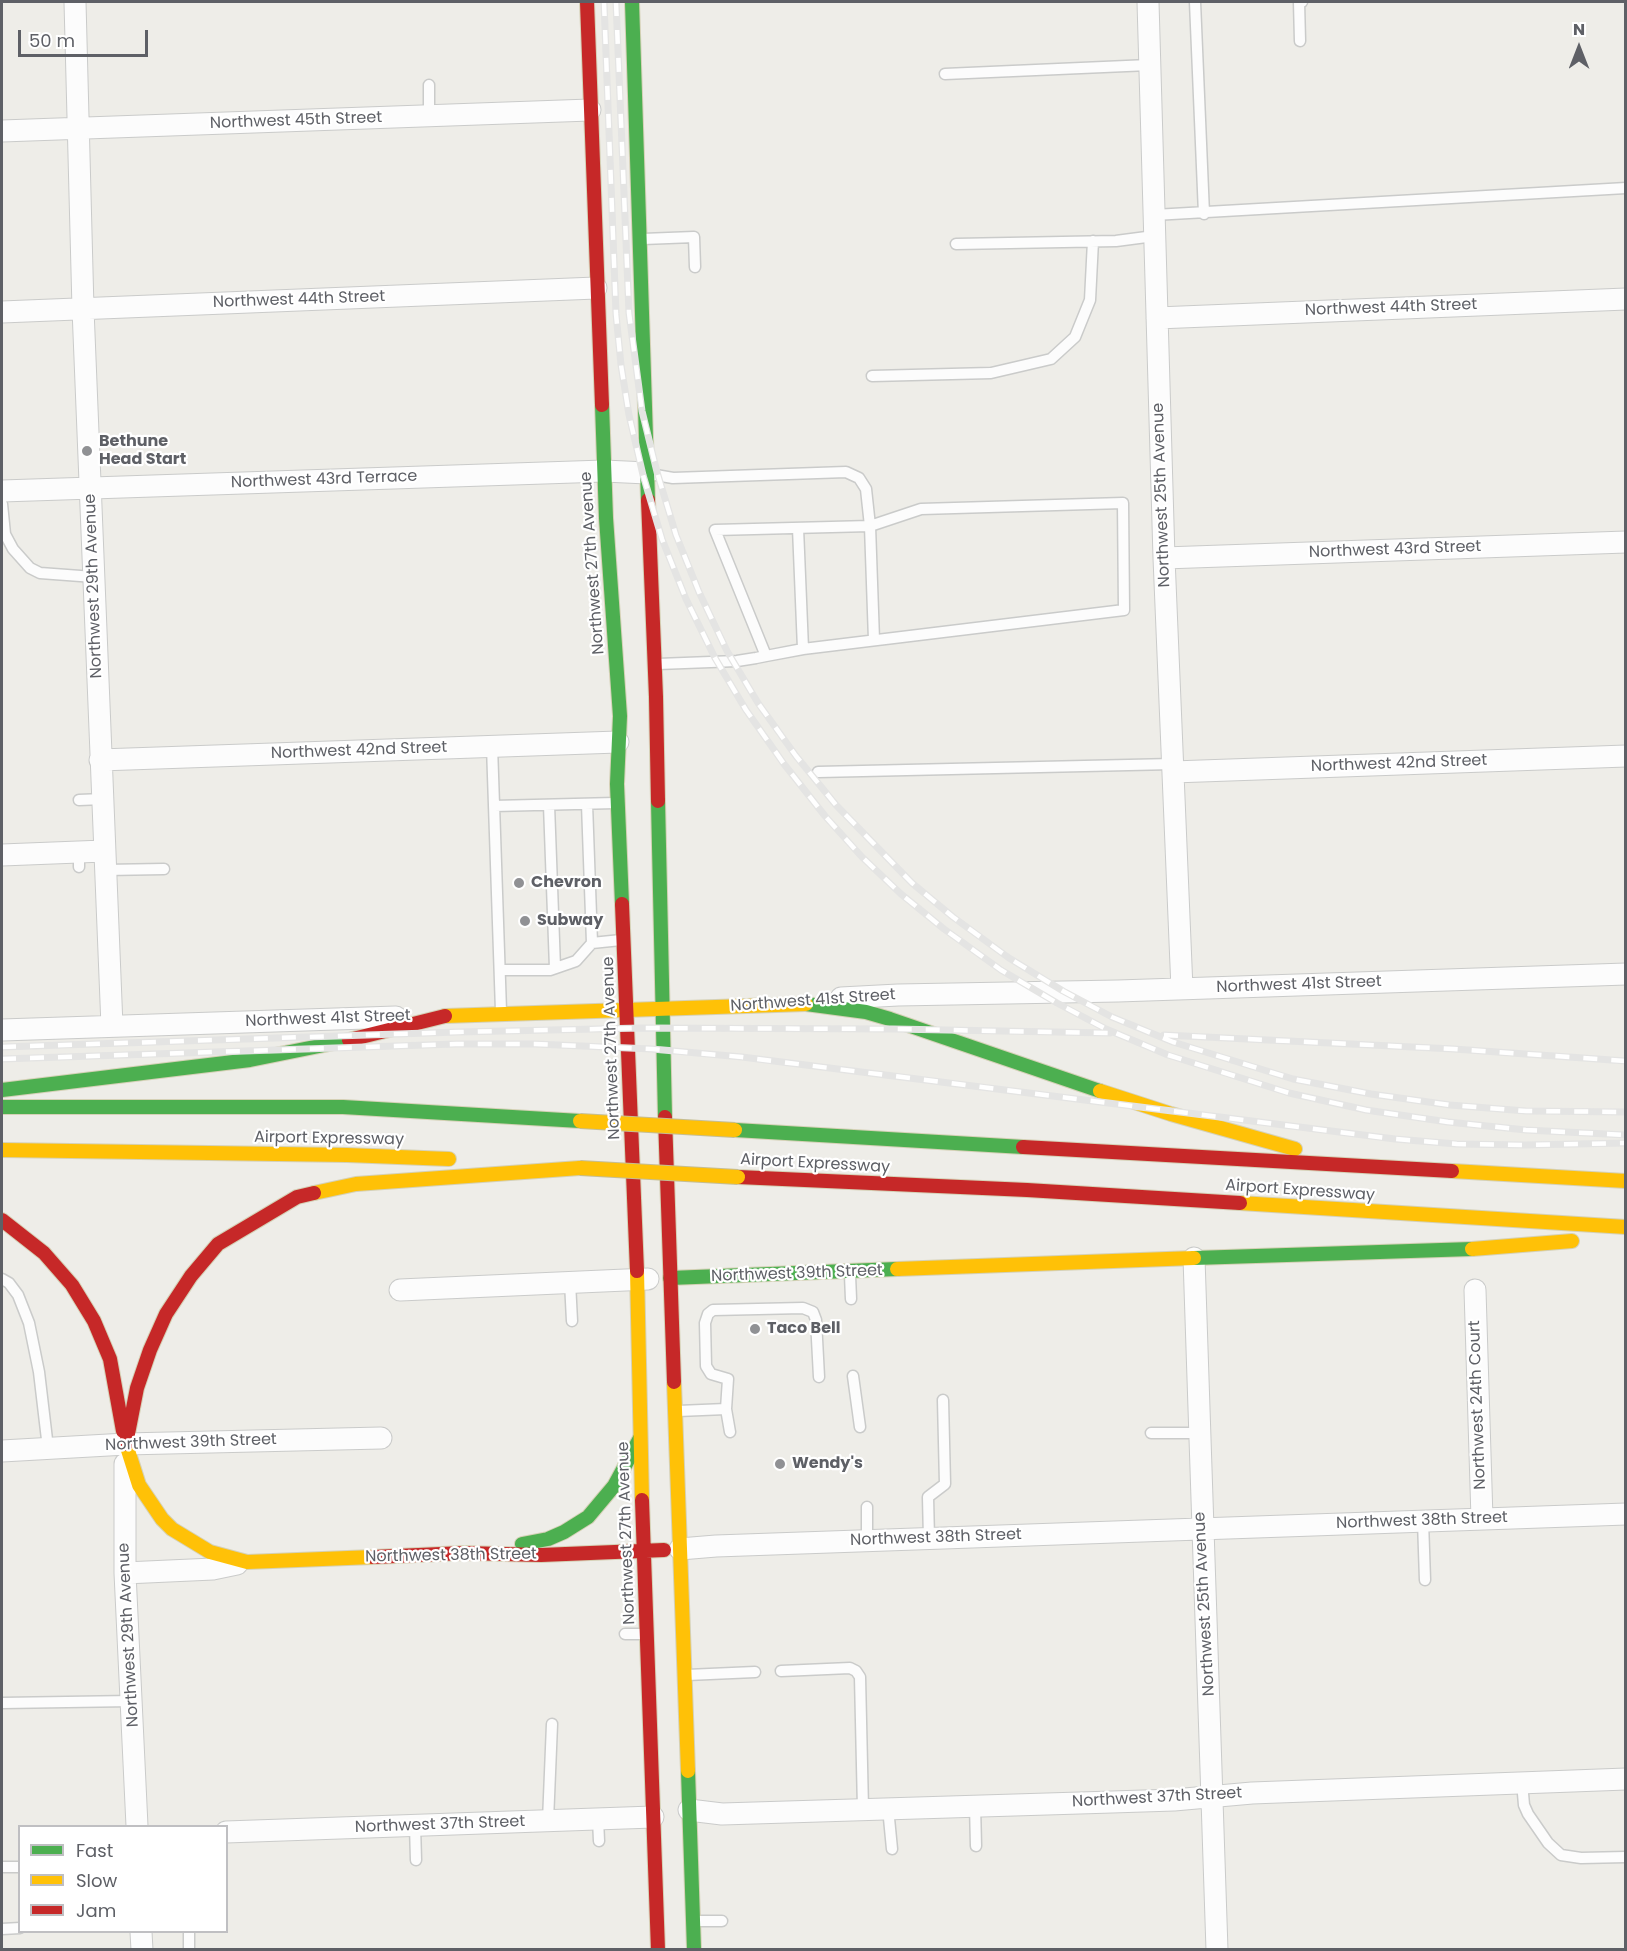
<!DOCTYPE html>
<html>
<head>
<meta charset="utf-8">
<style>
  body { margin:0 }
  #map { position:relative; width:1627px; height:1951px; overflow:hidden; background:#eeede8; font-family:Poppins,sans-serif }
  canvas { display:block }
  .frame { position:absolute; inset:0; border:3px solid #5e6066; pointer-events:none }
  .legend { position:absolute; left:18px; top:1825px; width:210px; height:108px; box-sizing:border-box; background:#fff; border:2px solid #bfbfc2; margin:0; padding:8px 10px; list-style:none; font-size:18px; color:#5e6066 }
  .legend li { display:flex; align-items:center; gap:12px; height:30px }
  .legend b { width:30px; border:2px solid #bfbfc2 }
  .north { position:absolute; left:1549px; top:18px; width:60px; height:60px; -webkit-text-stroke:4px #fff; paint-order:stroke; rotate:0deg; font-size:16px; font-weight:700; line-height:24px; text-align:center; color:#5e6066 }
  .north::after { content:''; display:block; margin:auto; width:21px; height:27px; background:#5e6066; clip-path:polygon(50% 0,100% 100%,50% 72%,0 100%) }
  .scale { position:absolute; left:18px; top:30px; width:130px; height:27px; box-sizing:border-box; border:3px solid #5e6066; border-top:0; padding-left:8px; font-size:18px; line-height:21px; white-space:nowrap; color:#5e6066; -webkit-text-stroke:4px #fff; paint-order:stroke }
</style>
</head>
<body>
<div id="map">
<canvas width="1627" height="1951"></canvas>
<div class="frame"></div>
<ul class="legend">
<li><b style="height:8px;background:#4caf50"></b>Fast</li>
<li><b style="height:8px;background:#ffc107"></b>Slow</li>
<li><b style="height:8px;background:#c62828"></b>Jam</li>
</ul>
<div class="north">N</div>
<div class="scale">50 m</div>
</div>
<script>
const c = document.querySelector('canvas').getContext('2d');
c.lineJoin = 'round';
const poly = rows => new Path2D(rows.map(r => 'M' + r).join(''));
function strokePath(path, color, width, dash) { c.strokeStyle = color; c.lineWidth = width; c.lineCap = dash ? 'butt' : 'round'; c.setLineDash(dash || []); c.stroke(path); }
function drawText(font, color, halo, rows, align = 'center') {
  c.font = font + ' Poppins,sans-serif'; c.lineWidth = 4.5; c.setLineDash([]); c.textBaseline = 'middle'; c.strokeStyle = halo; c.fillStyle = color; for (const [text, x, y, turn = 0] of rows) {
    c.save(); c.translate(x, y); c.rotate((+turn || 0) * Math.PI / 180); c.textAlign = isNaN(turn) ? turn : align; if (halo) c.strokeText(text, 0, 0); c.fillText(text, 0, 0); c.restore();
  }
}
const lane = poly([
  [1195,2,1204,214],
  [1300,41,1299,2,1302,2],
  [945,74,1149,65],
  [429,117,429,85],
  [1154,215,1626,188],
  [643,239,694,237,695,267],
  [956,244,1116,241,1154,236],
  [872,376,991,373,1051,359,1075,337,1090,300,1093,241],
  [650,474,673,478,846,472,859,478,866,489,870,526,874,640],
  [2,504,5,534,13,549,30,568,40,573,94,577],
  [798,528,803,649],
  [658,664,737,661,756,658,766,656,803,649,1124,610,1123,503,921,509,870,526,715,530,766,656],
  [492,746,501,1011],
  [818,772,1173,764],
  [79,800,103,799],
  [587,804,592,943],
  [549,805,555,968],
  [494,806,615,803],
  [79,852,79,867],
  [105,870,164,869],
  [500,970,550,970,576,961,592,943,621,940],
  [850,1275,851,1299],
  [2,1279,9,1283,18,1295,29,1323,39,1372,48,1448],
  [570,1282,572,1321],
  [853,1376,860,1427],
  [726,1409,728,1379,711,1374,706,1366,705,1323,708,1314,713,1310,803,1308,813,1312,816,1320,819,1377],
  [678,1411,726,1409,730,1432],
  [1151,1433,1199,1433],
  [867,1507,867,1540],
  [1423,1521,1425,1580],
  [929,1539,928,1497,945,1484,943,1400],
  [625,1634,643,1634],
  [781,1671,850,1668,856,1671,860,1677,863,1809],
  [687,1675,755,1672],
  [2,1703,132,1701],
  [1522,1782,1524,1805,1528,1814,1548,1843,1561,1855,1581,1858,1626,1857],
  [975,1805,976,1846],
  [888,1808,892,1849],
  [598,1819,599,1841],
  [548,1821,552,1724],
  [415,1826,416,1860],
  [2,1867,20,1867],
  [696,1921,722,1921],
  [2,1929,20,1928],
  [189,1950,189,1932]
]);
const street = poly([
  [75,2,83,309,112,1026],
  [1148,2,1164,558,1182,989],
  [2,131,590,110],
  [2,312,596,288],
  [1157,318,1626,299],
  [2,491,604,471,647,473],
  [1164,558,1626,542],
  [100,760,618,742],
  [1173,772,1626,756],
  [2,855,104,851],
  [841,998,898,995,1118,991,1626,974],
  [2,1030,396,1017],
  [1194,1258,1217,1950],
  [400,1290,648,1279],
  [1475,1290,1482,1519],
  [2,1451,126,1444,381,1438],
  [125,1464,125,1573,137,1826],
  [680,1549,716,1546,1626,1514],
  [125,1573,213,1569,237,1564],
  [689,1810,722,1814,1112,1802,1174,1800,1252,1793,1626,1779],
  [226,1832,653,1817],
  [141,1932,142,1950]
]);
const fast = poly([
  [632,2,648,500],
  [602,405,606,518,620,716,617,784,622,904],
  [658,801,665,1117],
  [806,1004,866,1012,890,1019,1100,1091],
  [2,1090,250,1060,349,1040],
  [2,1107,343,1107,580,1121],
  [735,1130,1023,1147],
  [1194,1258,1472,1249],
  [670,1278,897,1269],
  [522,1544,548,1539,564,1532,588,1517,614,1486,640,1438],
  [688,1771,694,1950]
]);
const slow = poly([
  [445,1016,806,1004],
  [1100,1091,1171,1114,1295,1149],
  [2,1150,347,1155,449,1159],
  [1452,1171,1626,1181],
  [314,1193,356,1184,580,1168],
  [1240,1203,1626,1227],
  [1472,1249,1572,1241],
  [897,1269,1194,1258],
  [637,1271,642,1500],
  [674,1382,688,1771],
  [126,1444,139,1485,162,1519,172,1529,210,1552,247,1562,373,1557]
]);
const jam = poly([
  [587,2,602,405],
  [648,500,656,697,658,801],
  [622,904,637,1271],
  [349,1040,445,1016],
  [665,1117,674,1382],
  [1023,1147,1452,1171],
  [738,1177,1027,1190,1240,1203],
  [2,1220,44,1253,72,1285,94,1321,110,1359,123,1431],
  [126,1444,137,1388,150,1350,166,1314,191,1276,218,1244,297,1197,314,1193],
  [642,1500,658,1950],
  [373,1557,464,1553,541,1555,664,1550]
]);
strokePath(lane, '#cacbca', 13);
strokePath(street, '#cacbca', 23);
strokePath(fast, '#d5d1b6', 16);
strokePath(slow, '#d5d1b6', 16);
strokePath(jam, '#d5d1b6', 16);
strokePath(lane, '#fcfcfc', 10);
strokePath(street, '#fcfcfc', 21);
strokePath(fast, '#4caf50', 14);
strokePath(slow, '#ffc107', 14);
strokePath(jam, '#c62828', 14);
const rail = poly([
  [604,2,616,314,621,365,629,415,643,475,662,539,686,599,715,658,746,710,784,764,825,816,862,857,901,894,944,929,1001,970,1057,1003,1106,1029,1168,1055,1289,1093,1366,1110,1448,1122,1526,1130,1626,1135],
  [616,2,629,313,642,411,657,472,676,535,699,592,727,651,758,703,796,756,836,805,912,883,953,917,1009,958,1063,991,1112,1017,1173,1042,1293,1079,1371,1094,1450,1105,1526,1111,1626,1112],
  [1164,1035,1454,1049,1626,1061],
  [2,1047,458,1032,642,1028,893,1029,1110,1033],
  [2,1059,456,1044,535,1044,652,1049,742,1057,1395,1139,1457,1144,1525,1145,1626,1143]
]);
strokePath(rail, '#e4e4e3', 7);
strokePath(rail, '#fff', 4.5, [14]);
const slowBridge = poly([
  [580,1121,735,1130],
  [580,1168,738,1177]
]);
strokePath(slowBridge, '#c5be95', 16, []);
strokePath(slowBridge, '#ffc107', 14);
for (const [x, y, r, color] of [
  [87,451,6,"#909194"],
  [519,883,6,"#909194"],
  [525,921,6,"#909194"],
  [755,1329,6,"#909194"],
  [780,1464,6,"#909194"]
]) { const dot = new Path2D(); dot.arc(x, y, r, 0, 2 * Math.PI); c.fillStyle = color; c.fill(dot); strokePath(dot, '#fff', 2); }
drawText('16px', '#5e6066', '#fff', [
  ["Northwest 45th Street",296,121,-2],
  ["Northwest 44th Street",299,300,-2],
  ["Northwest 44th Street",1391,308,-2],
  ["Northwest 43rd Terrace",324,480,-2],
  ["Northwest 25th Avenue",1162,495,-92],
  ["Northwest 43rd Street",1395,550,-2],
  ["Northwest 27th Avenue",593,563,-94],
  ["Northwest 29th Avenue",94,586,-92],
  ["Northwest 42nd Street",359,751,-2],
  ["Northwest 42nd Street",1399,764,-2],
  ["Northwest 41st Street",1299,985,-2],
  ["Northwest 41st Street",813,1001,-4],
  ["Northwest 41st Street",328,1019,-2],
  ["Northwest 27th Avenue",612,1048,-92],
  ["Airport Expressway",329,1139,1],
  ["Airport Expressway",815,1164,3],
  ["Airport Expressway",1300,1191,4],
  ["Northwest 39th Street",797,1274,-2],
  ["Northwest 24th Court",1478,1405,-92],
  ["Northwest 39th Street",191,1443,-2],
  ["Northwest 38th Street",1422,1521,-2],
  ["Northwest 27th Avenue",627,1533,-92],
  ["Northwest 38th Street",936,1538,-2],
  ["Northwest 38th Street",451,1556,-1],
  ["Northwest 25th Avenue",1205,1604,-93],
  ["Northwest 29th Avenue",129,1635,-93],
  ["Northwest 37th Street",1157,1798,-3],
  ["Northwest 37th Street",440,1825,-2]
]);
drawText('bold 16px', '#5e6066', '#fff', [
  ["Bethune",99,442],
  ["Head Start",99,460],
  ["Chevron",531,883],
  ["Subway",537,921],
  ["Taco Bell",767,1329],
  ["Wendy's",792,1464]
], 'left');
</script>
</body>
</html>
